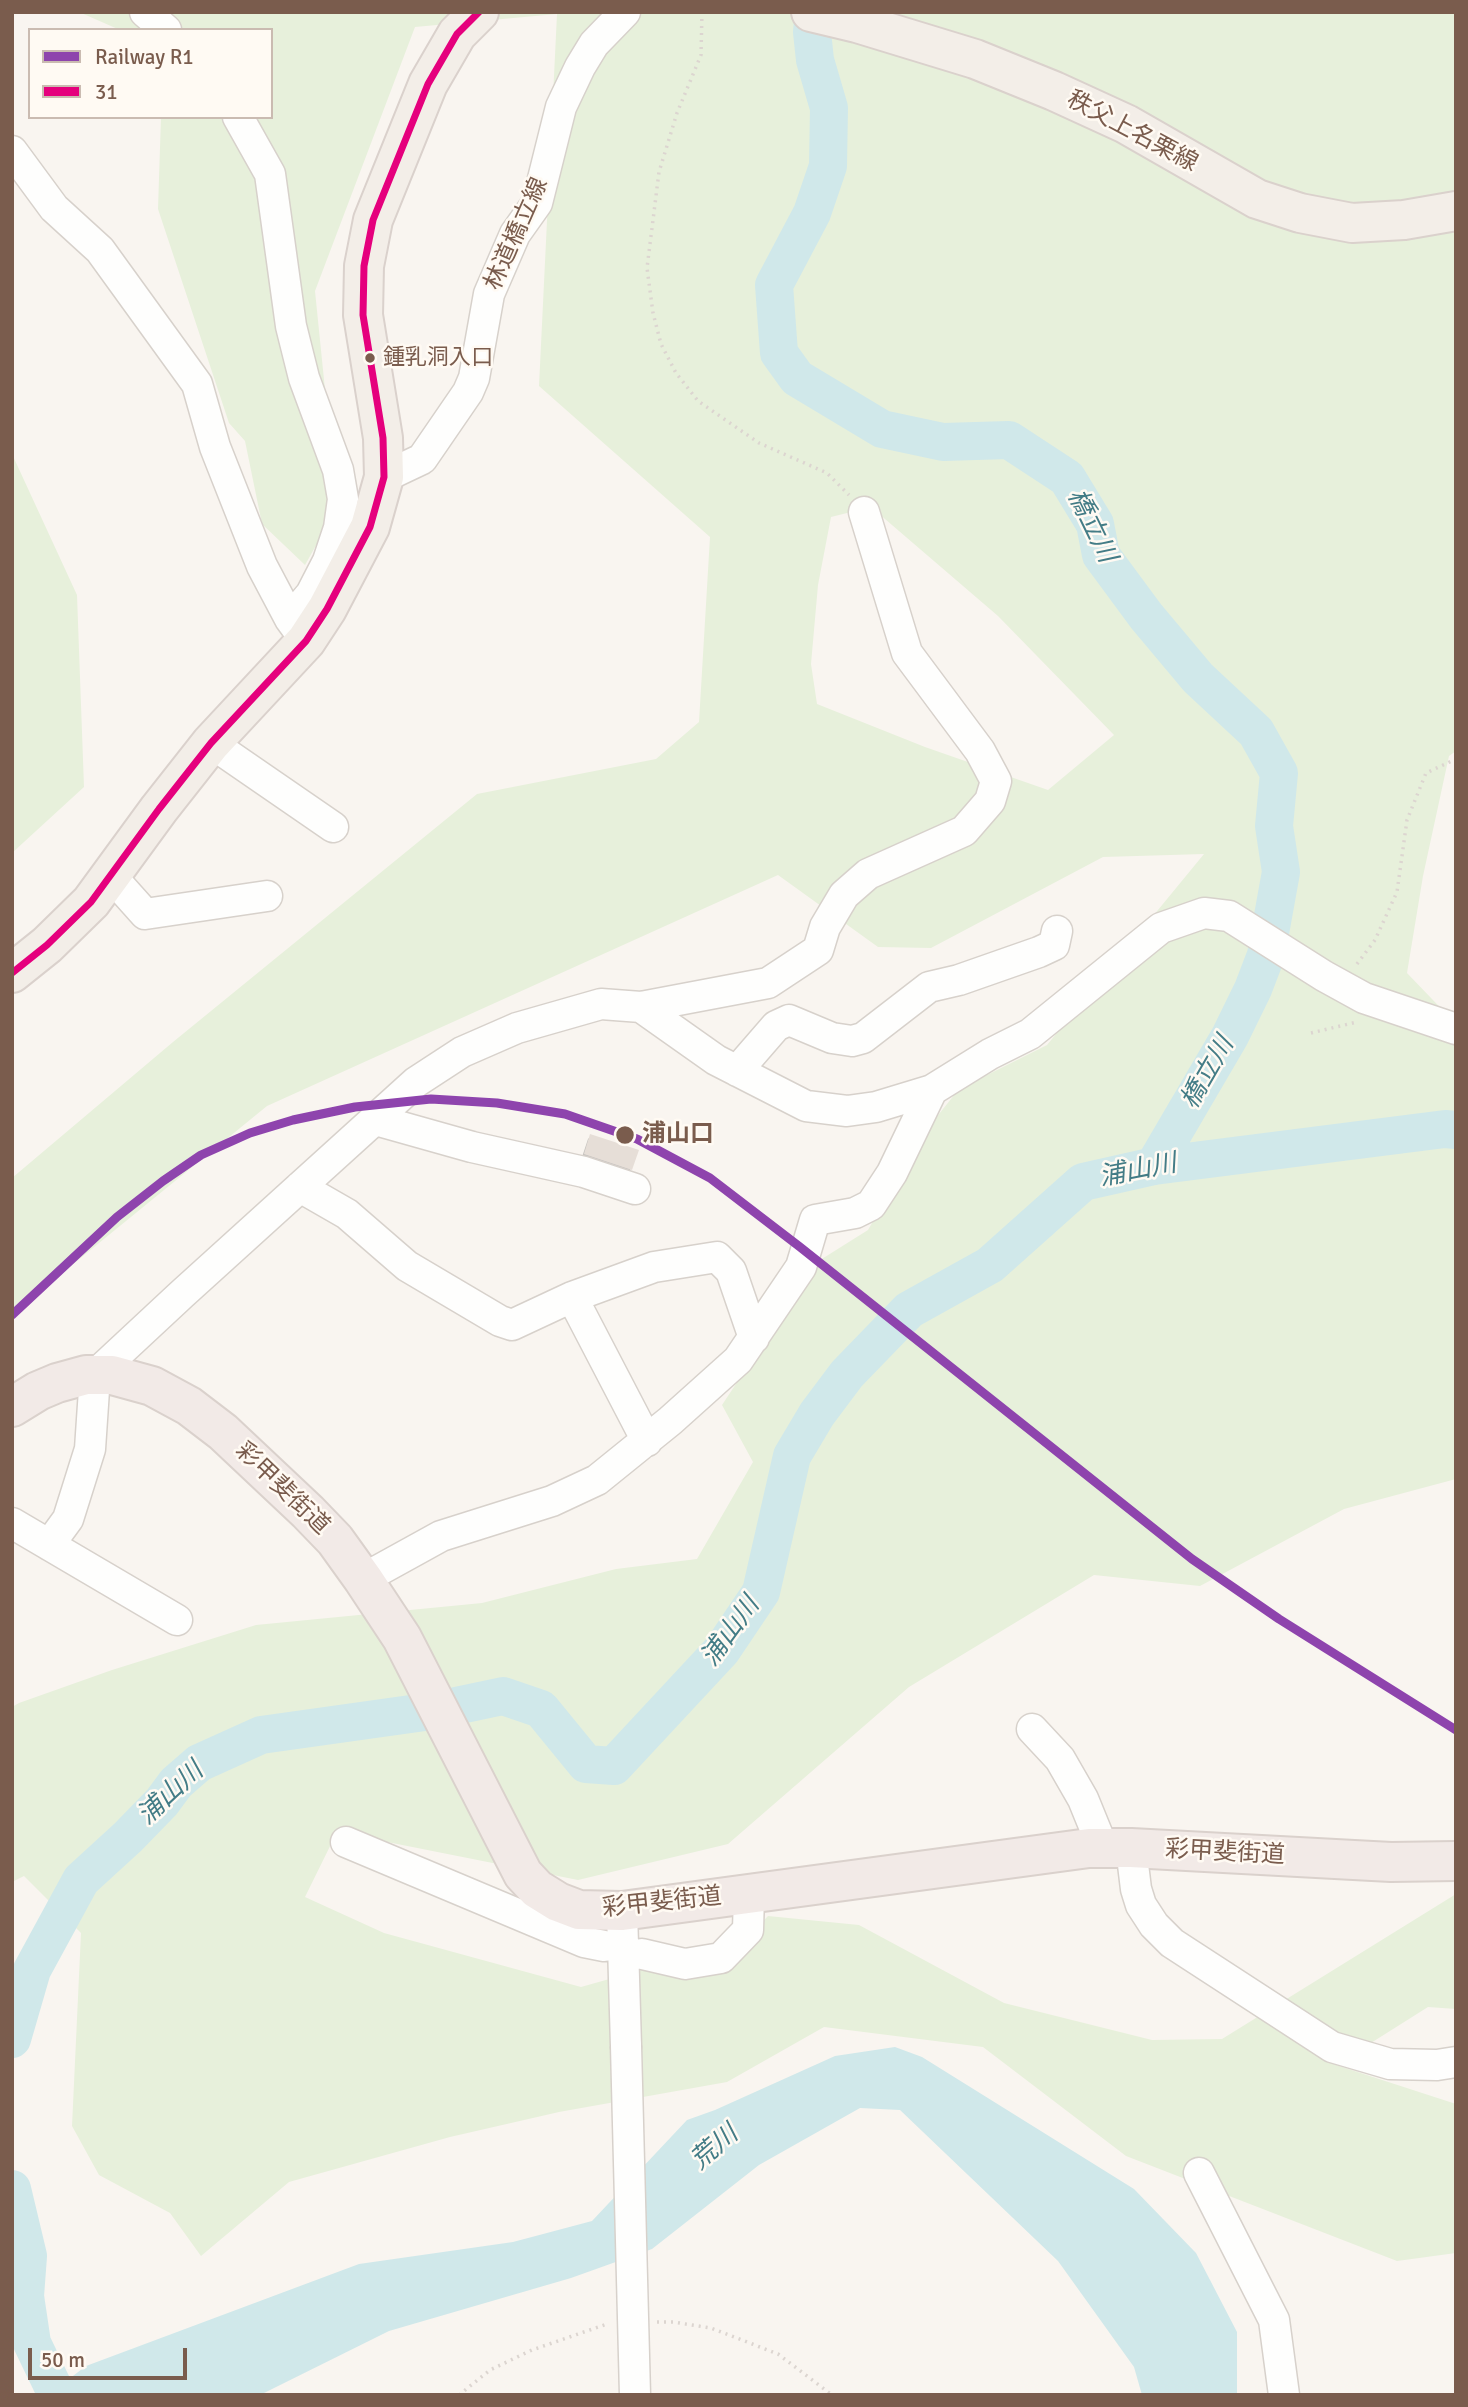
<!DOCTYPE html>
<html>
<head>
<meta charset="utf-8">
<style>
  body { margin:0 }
  #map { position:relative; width:1468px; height:2407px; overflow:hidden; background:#f9f5f0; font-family:Signika,sans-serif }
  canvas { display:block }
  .frame { position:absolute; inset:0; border:14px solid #7a5c4d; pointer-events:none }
  .legend { position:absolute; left:28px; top:28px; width:245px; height:91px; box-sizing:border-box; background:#fffaf3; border:2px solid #cabbb1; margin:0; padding:9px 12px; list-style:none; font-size:21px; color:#7a5c4d }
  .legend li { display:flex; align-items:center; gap:14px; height:35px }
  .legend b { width:35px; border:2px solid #cabbb1 }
  .scale { position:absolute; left:28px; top:2348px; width:159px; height:32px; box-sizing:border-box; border:4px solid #7a5c4d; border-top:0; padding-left:9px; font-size:21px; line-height:24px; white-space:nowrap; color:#7a5c4d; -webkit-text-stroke:5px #fffaf3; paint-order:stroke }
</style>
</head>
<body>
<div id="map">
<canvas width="1468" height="2407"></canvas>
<div class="frame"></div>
<ul class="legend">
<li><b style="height:9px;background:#8e44ad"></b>Railway R1</li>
<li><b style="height:9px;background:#e5007d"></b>31</li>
</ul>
<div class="scale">50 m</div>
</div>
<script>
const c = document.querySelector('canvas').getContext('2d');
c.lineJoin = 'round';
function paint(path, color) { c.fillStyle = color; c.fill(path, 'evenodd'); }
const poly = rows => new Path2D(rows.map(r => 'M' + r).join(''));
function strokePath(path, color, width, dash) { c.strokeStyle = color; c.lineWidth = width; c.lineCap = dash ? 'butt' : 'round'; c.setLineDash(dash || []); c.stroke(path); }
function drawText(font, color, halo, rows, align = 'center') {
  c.font = font + ' Signika,"Noto Sans JP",sans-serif'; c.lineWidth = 5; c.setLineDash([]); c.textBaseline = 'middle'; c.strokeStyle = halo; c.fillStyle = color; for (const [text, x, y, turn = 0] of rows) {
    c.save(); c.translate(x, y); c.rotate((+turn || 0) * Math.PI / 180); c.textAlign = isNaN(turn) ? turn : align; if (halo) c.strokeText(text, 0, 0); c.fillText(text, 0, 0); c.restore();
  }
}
paint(poly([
  [79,12,1456,12,1456,751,1449,756,1423,876,1407,973,1456,1024,1456,1479,1344,1509,1200,1586,1094,1575,909,1687,728,1844,578,1880,337,1832,305,1897,384,1933,581,1987,744,1941,768,1916,859,1925,1004,2003,1152,2040,1222,2039,1456,1894,1456,2009,1428,2007,1336,2065,1456,2104,1456,2253,1397,2261,1126,2156,983,2047,824,2027,727,2082,559,2112,450,2137,289,2182,201,2256,170,2213,99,2175,72,2126,81,1933,24,1876,12,1882,12,1707,19,1703,112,1670,256,1625,482,1603,616,1569,697,1559,753,1462,722,1405,817,1262,868,1230,923,1134,959,1089,1047,1045,1204,854,1103,857,931,948,878,947,778,875,267,1106,12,1314,12,1178,173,1042,477,794,656,759,699,722,710,537,539,386,557,14,415,27,315,291,337,508,305,565,262,524,245,441,229,423,158,209,161,117,271,117,271,30,120,30],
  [871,507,998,616,1114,735,1048,790,925,747,817,704,811,664,818,585,831,517],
  [12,454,77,595,84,787,12,853]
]), '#e7f0db');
paint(poly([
  [895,2047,922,2057,1134,2189,1196,2253,1237,2332,1237,2395,1142,2395,1134,2367,1058,2261,900,2110,860,2108,759,2165,652,2249,571,2278,389,2331,260,2395,48,2395,86,2366,359,2264,513,2242,592,2221,687,2120,715,2110,835,2056]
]), '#d0e8ea');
paint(poly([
  [591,1136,631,1169,627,1172,582,1157,588,1139]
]), '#0003');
strokePath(poly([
  [814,12,812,32,815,60,829,108,828,166,812,213,774,285,779,353,797,378,882,429,943,442,1009,440,1067,478,1095,524,1101,555,1146,616,1198,678,1256,732,1279,773,1274,826,1281,872,1266,955,1253,989,1230,1036,1154,1166],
  [12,2039,32,1970,81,1880,128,1837,162,1802,176,1783,199,1763,261,1735,432,1711,503,1696,541,1709,586,1764,614,1766,722,1650,761,1592,792,1456,817,1414,847,1374,909,1310,990,1265,1083,1182,1154,1166,1445,1129,1456,1130],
  [12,2189,28,2256,25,2296,32,2343,57,2395]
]), '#d0e8ea', 38);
paint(poly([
  [590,1134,639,1150,632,1170,584,1154]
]), '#e6ded7');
const minor = poly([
  [145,12,166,30],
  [238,117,270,174,291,326,304,378,338,470,343,499,339,528,328,561,311,594,290,619],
  [12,151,54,208,100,250,197,384,215,447,262,566,290,619,306,641],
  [384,477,422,459,468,392,474,378,489,294,515,234,537,203,561,107,580,67,594,44,625,12],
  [211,743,333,827],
  [111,876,145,914,267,896],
  [641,1007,716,1060,806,1106,847,1111,876,1107,932,1090,990,1054,1030,1034,1161,928,1204,913,1229,916,1324,976,1364,998,1456,1029],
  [737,1071,776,1026,789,1020,832,1038,852,1041,863,1038,929,987,959,980,1039,952,1054,945,1057,931],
  [376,1120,472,1147,584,1172,635,1189],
  [300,1187,347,1214,407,1266,500,1321,512,1325,572,1297],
  [647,1441,572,1297,654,1267,717,1257,731,1271,754,1338],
  [12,1523,177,1620],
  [49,1545,68,1519,90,1449,95,1375,182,1294,416,1082,462,1052,517,1028,601,1004,641,1007,768,983,818,950,825,927,844,895,868,874,964,831,990,801,996,781,980,751,907,653,864,512],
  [363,1579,441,1536,552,1501,597,1480,670,1421,738,1360,801,1267,815,1220,855,1213,871,1205,892,1173,932,1090],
  [1032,1729,1060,1759,1083,1799,1103,1848],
  [346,1842,584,1942,604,1946],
  [1131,1848,1136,1889,1141,1905,1154,1925,1172,1943,1332,2047,1390,2064,1437,2065,1456,2062],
  [622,1911,626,2046],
  [642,1954,685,1964,721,1958,748,1930,749,1894],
  [1199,2173,1274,2320,1284,2395]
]);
const major = poly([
  [811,12,857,23,975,59,1054,91,1126,124,1257,199,1300,213,1352,223,1404,220,1456,211],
  [12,973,47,945,91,902,159,809,211,743,306,641,327,609,370,527,384,477,383,438,363,315,364,266,373,220,428,84,457,34,479,12]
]);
const highway = poly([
  [12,1407,38,1391,57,1383,86,1375,112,1375,152,1386,189,1406,223,1432,308,1512,335,1540,363,1579,402,1638,523,1874,537,1889,558,1902,579,1910,622,1911,1089,1848,1131,1848,1391,1862,1456,1861]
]);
strokePath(minor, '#d7d1cb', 33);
strokePath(major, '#dad1cc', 42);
strokePath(highway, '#dad1cc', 42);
strokePath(poly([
  [702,12,701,55,677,113,659,172,647,268,653,313,661,344,676,373,698,401,759,443,827,473,849,495],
  [1357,964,1375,940,1397,892,1407,820,1426,773,1456,759],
  [1311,1033,1357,1022],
  [657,2322,673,2322,711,2328,778,2354,832,2395],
  [459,2395,490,2370,532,2350,607,2324]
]), '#dcd5d0', 3.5, [2, 5]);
strokePath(minor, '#fefefd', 30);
strokePath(major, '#f3eee8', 38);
strokePath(highway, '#f2eae7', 38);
const minorBridge = poly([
  [626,2046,635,2395]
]);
strokePath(minorBridge, '#d7d1cb', 33, []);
strokePath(minorBridge, '#fefefd', 30);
strokePath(poly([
  [12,973,47,945,91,902,159,809,211,743,306,641,327,609,370,527,384,477,383,438,363,315,364,266,373,220,428,84,457,34,479,12]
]), '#e5007d', 7);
strokePath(poly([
  [12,1315,117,1217,163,1181,201,1155,250,1133,293,1120,355,1107,431,1099,497,1103,565,1114,637,1139,710,1178,800,1247,1192,1559,1279,1619,1456,1730]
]), '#8e44ad', 9);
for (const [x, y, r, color] of [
  [370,358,6,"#7a5c4d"],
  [625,1135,10,"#7a5c4d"]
]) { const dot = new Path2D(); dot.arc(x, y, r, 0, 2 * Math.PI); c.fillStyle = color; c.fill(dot); strokePath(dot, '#fffaf3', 2.5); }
drawText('22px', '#7a5c4d', '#fffaf3', [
  ["鍾乳洞入口",383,358]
], 'left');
drawText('24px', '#7a5c4d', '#fffaf3', [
  ["秩父上名栗線",1132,132,28],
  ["林道橋立線",517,234,-66],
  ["彩甲斐街道",282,1489,44],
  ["彩甲斐街道",1225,1853,3],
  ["彩甲斐街道",662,1903,-6]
]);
drawText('bold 24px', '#7a5c4d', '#fffaf3', [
  ["浦山口",642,1135]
], 'left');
drawText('italic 26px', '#437c86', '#fffaf3', [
  ["橋立川",1091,526,64],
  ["橋立川",1208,1073,-60],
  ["浦山川",1138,1171,-11],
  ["浦山川",731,1632,-54],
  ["浦山川",171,1794,-43],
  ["荒川",715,2148,-41]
]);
</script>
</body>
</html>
